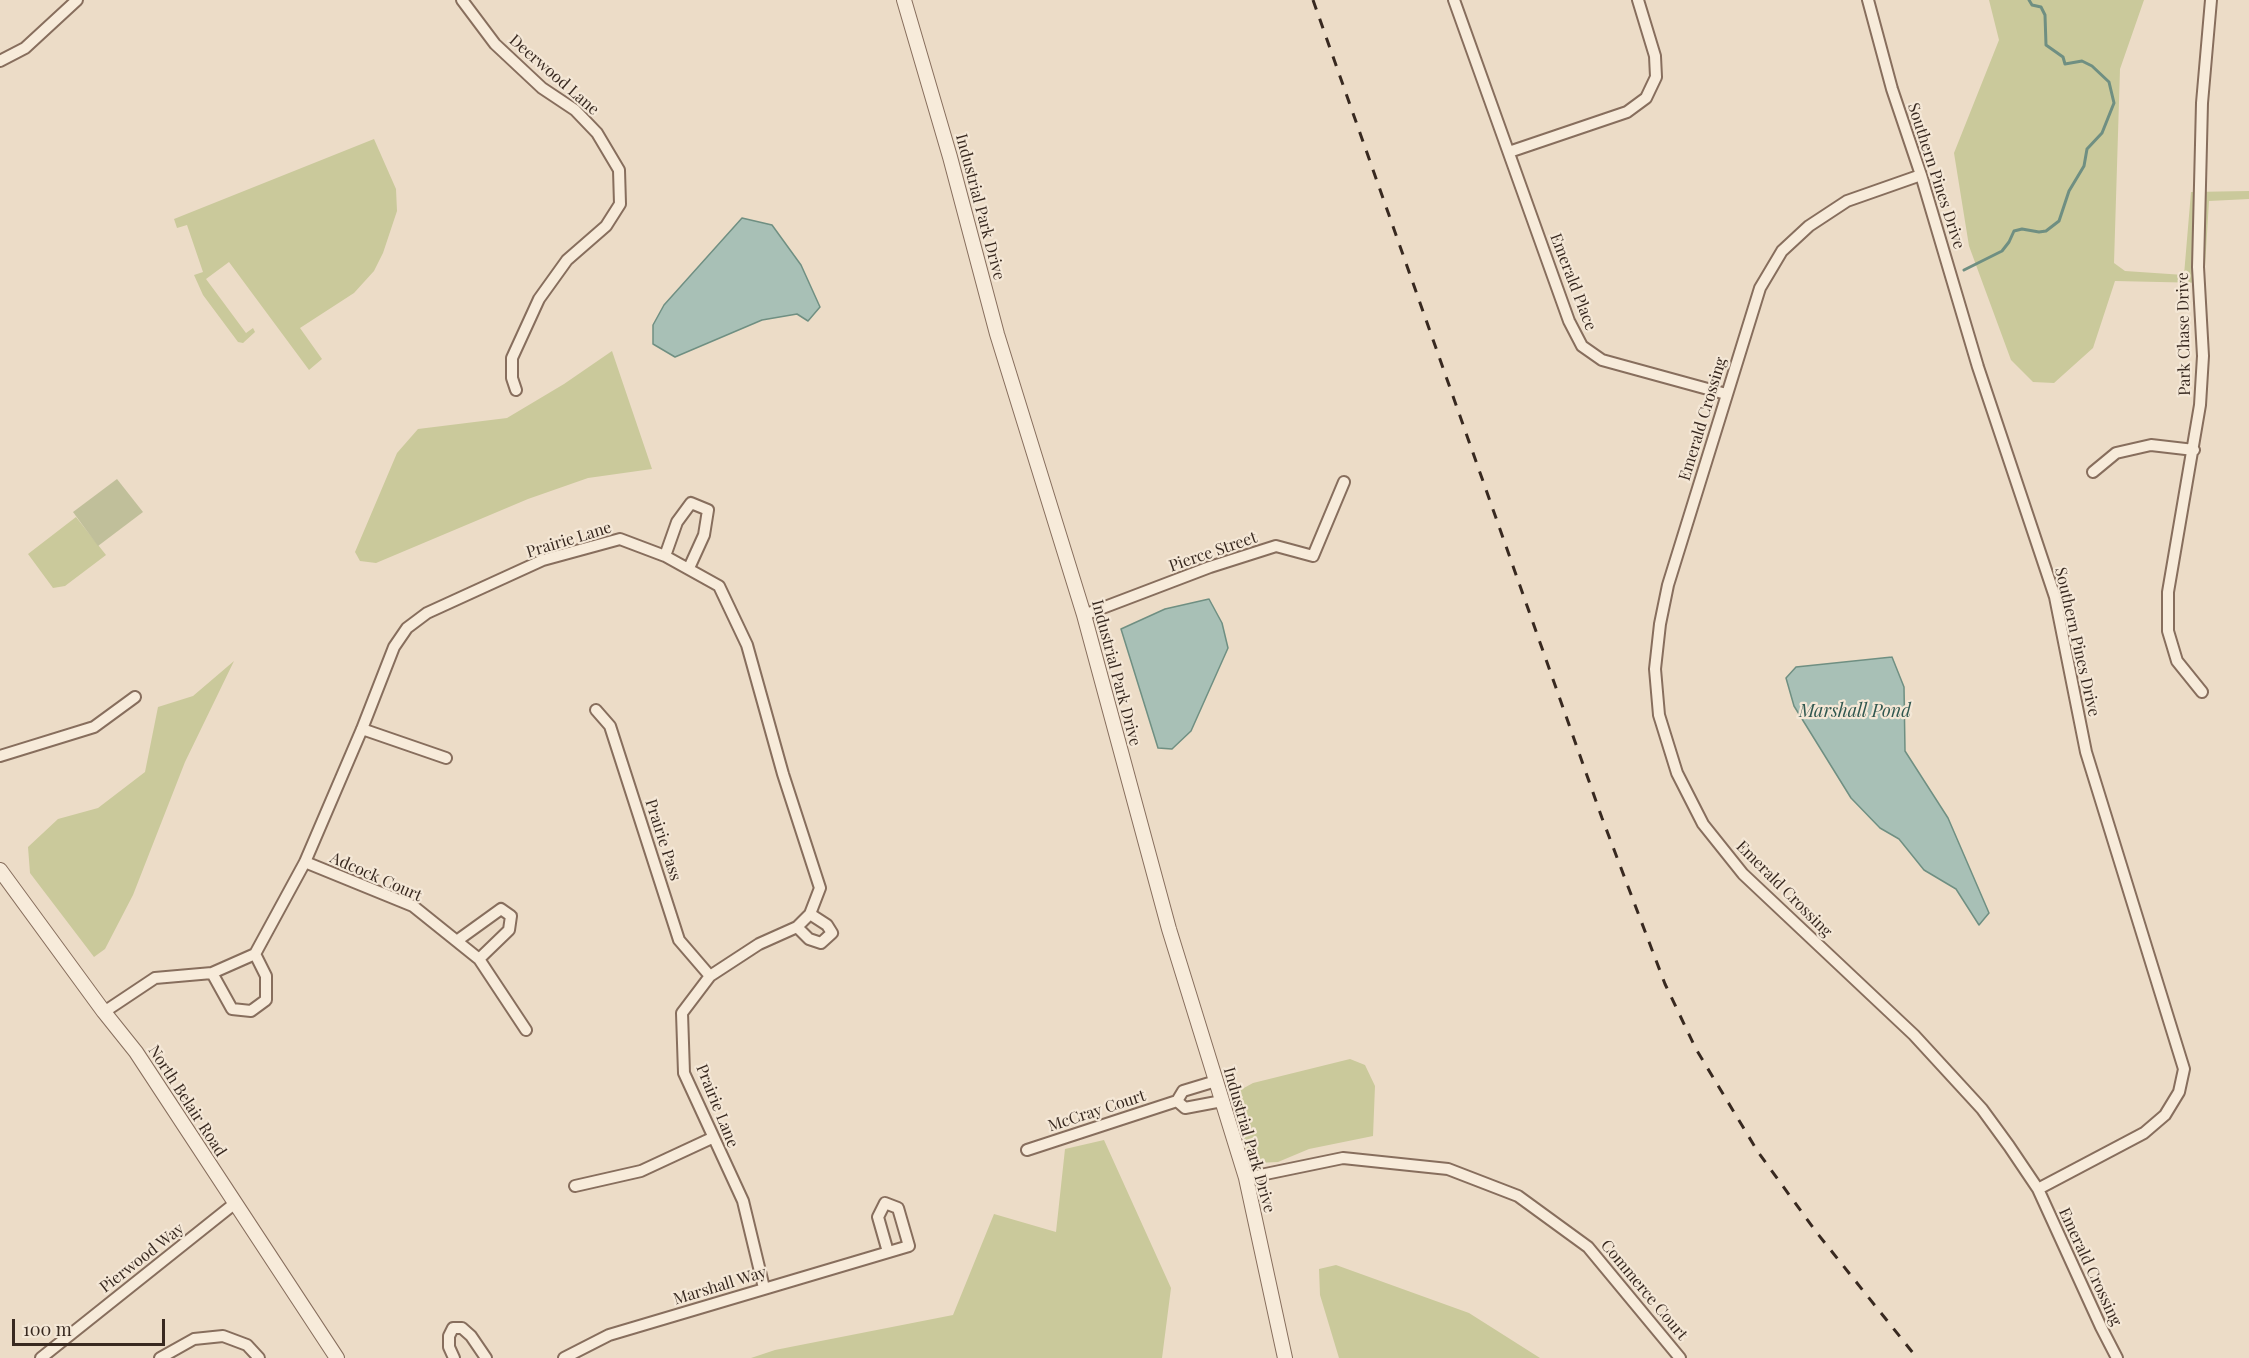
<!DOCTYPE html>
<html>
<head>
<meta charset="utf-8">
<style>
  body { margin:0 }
  #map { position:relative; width:2249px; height:1358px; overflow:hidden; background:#ecdcc7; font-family:"Playfair Display",serif }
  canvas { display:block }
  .scale { position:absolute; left:12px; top:1319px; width:153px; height:27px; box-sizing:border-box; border:3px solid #382920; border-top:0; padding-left:8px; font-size:18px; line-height:21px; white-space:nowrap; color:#382920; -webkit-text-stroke:4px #f4e7d6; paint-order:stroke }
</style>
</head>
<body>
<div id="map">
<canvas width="2249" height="1358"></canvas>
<div class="scale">100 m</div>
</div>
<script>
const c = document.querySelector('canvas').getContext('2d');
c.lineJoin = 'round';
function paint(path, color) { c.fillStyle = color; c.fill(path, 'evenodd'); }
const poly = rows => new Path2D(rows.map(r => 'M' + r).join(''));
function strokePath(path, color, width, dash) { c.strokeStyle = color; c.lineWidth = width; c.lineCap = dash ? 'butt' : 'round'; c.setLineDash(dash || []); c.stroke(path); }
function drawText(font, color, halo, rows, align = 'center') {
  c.font = font + ' "Playfair Display",serif'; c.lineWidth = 4.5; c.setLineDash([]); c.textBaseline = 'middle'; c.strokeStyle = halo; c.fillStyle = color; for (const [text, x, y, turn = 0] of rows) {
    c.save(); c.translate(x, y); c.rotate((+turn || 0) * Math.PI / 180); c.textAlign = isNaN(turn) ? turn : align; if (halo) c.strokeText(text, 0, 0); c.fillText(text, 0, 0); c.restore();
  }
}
paint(poly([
  [1989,0,2144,0,2120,69,2114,263,2125,271,2184,275,2191,192,2249,191,2249,199,2209,201,2204,283,2115,281,2093,348,2054,383,2033,382,2011,360,1969,246,1954,153,1999,40],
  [374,139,396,189,397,211,383,253,374,271,354,293,300,328,322,359,309,370,229,262,206,279,246,333,253,328,255,332,243,343,238,342,203,295,194,275,203,272,187,225,177,228,174,219],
  [612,351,652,469,588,478,528,499,376,563,360,561,355,552,397,453,418,429,507,418,564,384],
  [76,517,106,555,65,586,53,588,28,554],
  [234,661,185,762,133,895,105,949,94,957,30,873,28,847,58,819,98,808,145,772,158,707,193,696],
  [1350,1059,1365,1065,1375,1086,1373,1136,1309,1149,1278,1162,1257,1163,1248,1155,1233,1094,1253,1083],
  [1104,1140,1171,1288,1162,1358,751,1358,775,1350,953,1315,994,1214,1056,1232,1065,1149],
  [1336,1265,1469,1313,1540,1358,1339,1358,1320,1295,1319,1269]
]), '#cac99b');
paint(poly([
  [117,479,143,512,98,546,73,512]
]), '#c0bf9a');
const water = poly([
  [742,218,772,225,801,265,820,307,808,321,797,314,762,320,675,357,653,344,653,325,664,305,742,218],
  [1209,599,1222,623,1228,648,1191,731,1172,749,1158,748,1121,629,1165,609,1209,599],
  [1892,657,1904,687,1905,751,1948,818,1989,913,1979,925,1956,889,1924,870,1899,839,1880,828,1851,798,1794,706,1786,678,1796,667,1892,657]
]);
paint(water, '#a8c0b6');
strokePath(water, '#6f8f82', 1.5);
strokePath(poly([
  [1964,270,2002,251,2009,242,2014,231,2022,229,2039,232,2046,231,2059,221,2069,191,2084,166,2087,149,2102,133,2114,103,2109,82,2092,66,2082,61,2065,64,2063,57,2046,45,2045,15,2041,7,2032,5,2029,0]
]), '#6f8f82', 3);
const minor = poly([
  [462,0,495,44,542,88,575,110,597,133,619,170,620,204,606,226,567,260,539,299,512,358,512,378,516,390],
  [1454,0,1569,321,1582,346,1602,360,1726,394],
  [1868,0,1892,89,1921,175,1978,367,2055,597,2086,752,2184,1069,2179,1092,2165,1115,2144,1133,2038,1189],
  [0,61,25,48,77,0],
  [1509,152,1627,112,1646,98,1656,77,1655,56,1638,0],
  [1921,175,1847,201,1809,226,1782,251,1760,288,1668,585,1660,624,1655,669,1659,715,1677,773,1703,824,1743,874,1914,1035,1982,1109,2009,1146,2038,1189,2101,1327,2117,1358],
  [2093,472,2116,453,2151,445,2194,450],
  [665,556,677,522,691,503,708,510,704,535,689,568],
  [1084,615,1210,567,1276,546,1313,556,1344,482],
  [2202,692,2177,661,2168,631,2168,592,2200,405,2203,356,2198,267,2202,103,2211,0],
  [596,710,610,726,679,940,710,976],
  [362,729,446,758],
  [0,756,94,727,135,697],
  [305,862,413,906,479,959,526,1030],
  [797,927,809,939,821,943,832,933,827,925,810,914],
  [458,940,501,909,511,916,509,930,479,959],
  [212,973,232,1009,251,1011,266,1000,266,976,255,954],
  [104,1012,155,978,212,973,255,954,305,862,362,729,394,647,407,628,427,613,543,560,620,539,665,556,719,586,747,645,783,774,820,888,810,914,797,927,759,944,710,976,682,1013,684,1073,743,1201,764,1288],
  [1177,1101,1185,1108,1222,1101],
  [1027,1150,1177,1101,1183,1091,1216,1081],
  [1246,1178,1343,1158,1448,1169,1518,1196,1588,1247,1680,1358],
  [575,1186,641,1171,712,1138],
  [41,1358,234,1204],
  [160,1358,194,1339,223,1336,247,1345,259,1358],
  [454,1358,449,1347,449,1336,453,1328,462,1328,471,1336,486,1358],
  [564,1358,609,1335,909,1246,898,1208,885,1203,878,1217,888,1252]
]);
const tertiary = poly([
  [904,0,950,157,997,334,1084,615,1169,929,1246,1178,1285,1358],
  [0,870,104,1012,136,1052,337,1358]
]);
strokePath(minor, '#876e5d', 14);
strokePath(tertiary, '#876e5d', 16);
strokePath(minor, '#f7ebda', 10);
strokePath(tertiary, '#f7ebda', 14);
strokePath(poly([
  [1313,0,1602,818,1665,984,1696,1049,1758,1152,1817,1233,1917,1358]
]), '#382920', 3, [10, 10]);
drawText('16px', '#382920', '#f4e7d6', [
  ["Deerwood Lane",554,75,41],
  ["Southern Pines Drive",1936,176,72],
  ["Industrial Park Drive",980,207,75],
  ["Emerald Place",1573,282,69],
  ["Park Chase Drive",2184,334,-91],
  ["Emerald Crossing",1703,419,-73],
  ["Prairie Lane",569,540,-17],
  ["Pierce Street",1213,552,-19],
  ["Southern Pines Drive",2077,642,77],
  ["Industrial Park Drive",1116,673,75],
  ["Prairie Pass",663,840,72],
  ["Adcock Court",376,877,24],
  ["Emerald Crossing",1784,889,45],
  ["North Belair Road",187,1101,57],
  ["Prairie Lane",717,1106,68],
  ["McCray Court",1097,1111,-18],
  ["Industrial Park Drive",1249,1140,74],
  ["Pierwood Way",142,1258,-38],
  ["Emerald Crossing",2090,1267,65],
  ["Marshall Way",720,1286,-17],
  ["Commerce Court",1644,1290,50]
]);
drawText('italic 18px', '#30574f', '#f4e7d6', [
  ["Marshall Pond",1855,711]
]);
</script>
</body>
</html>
